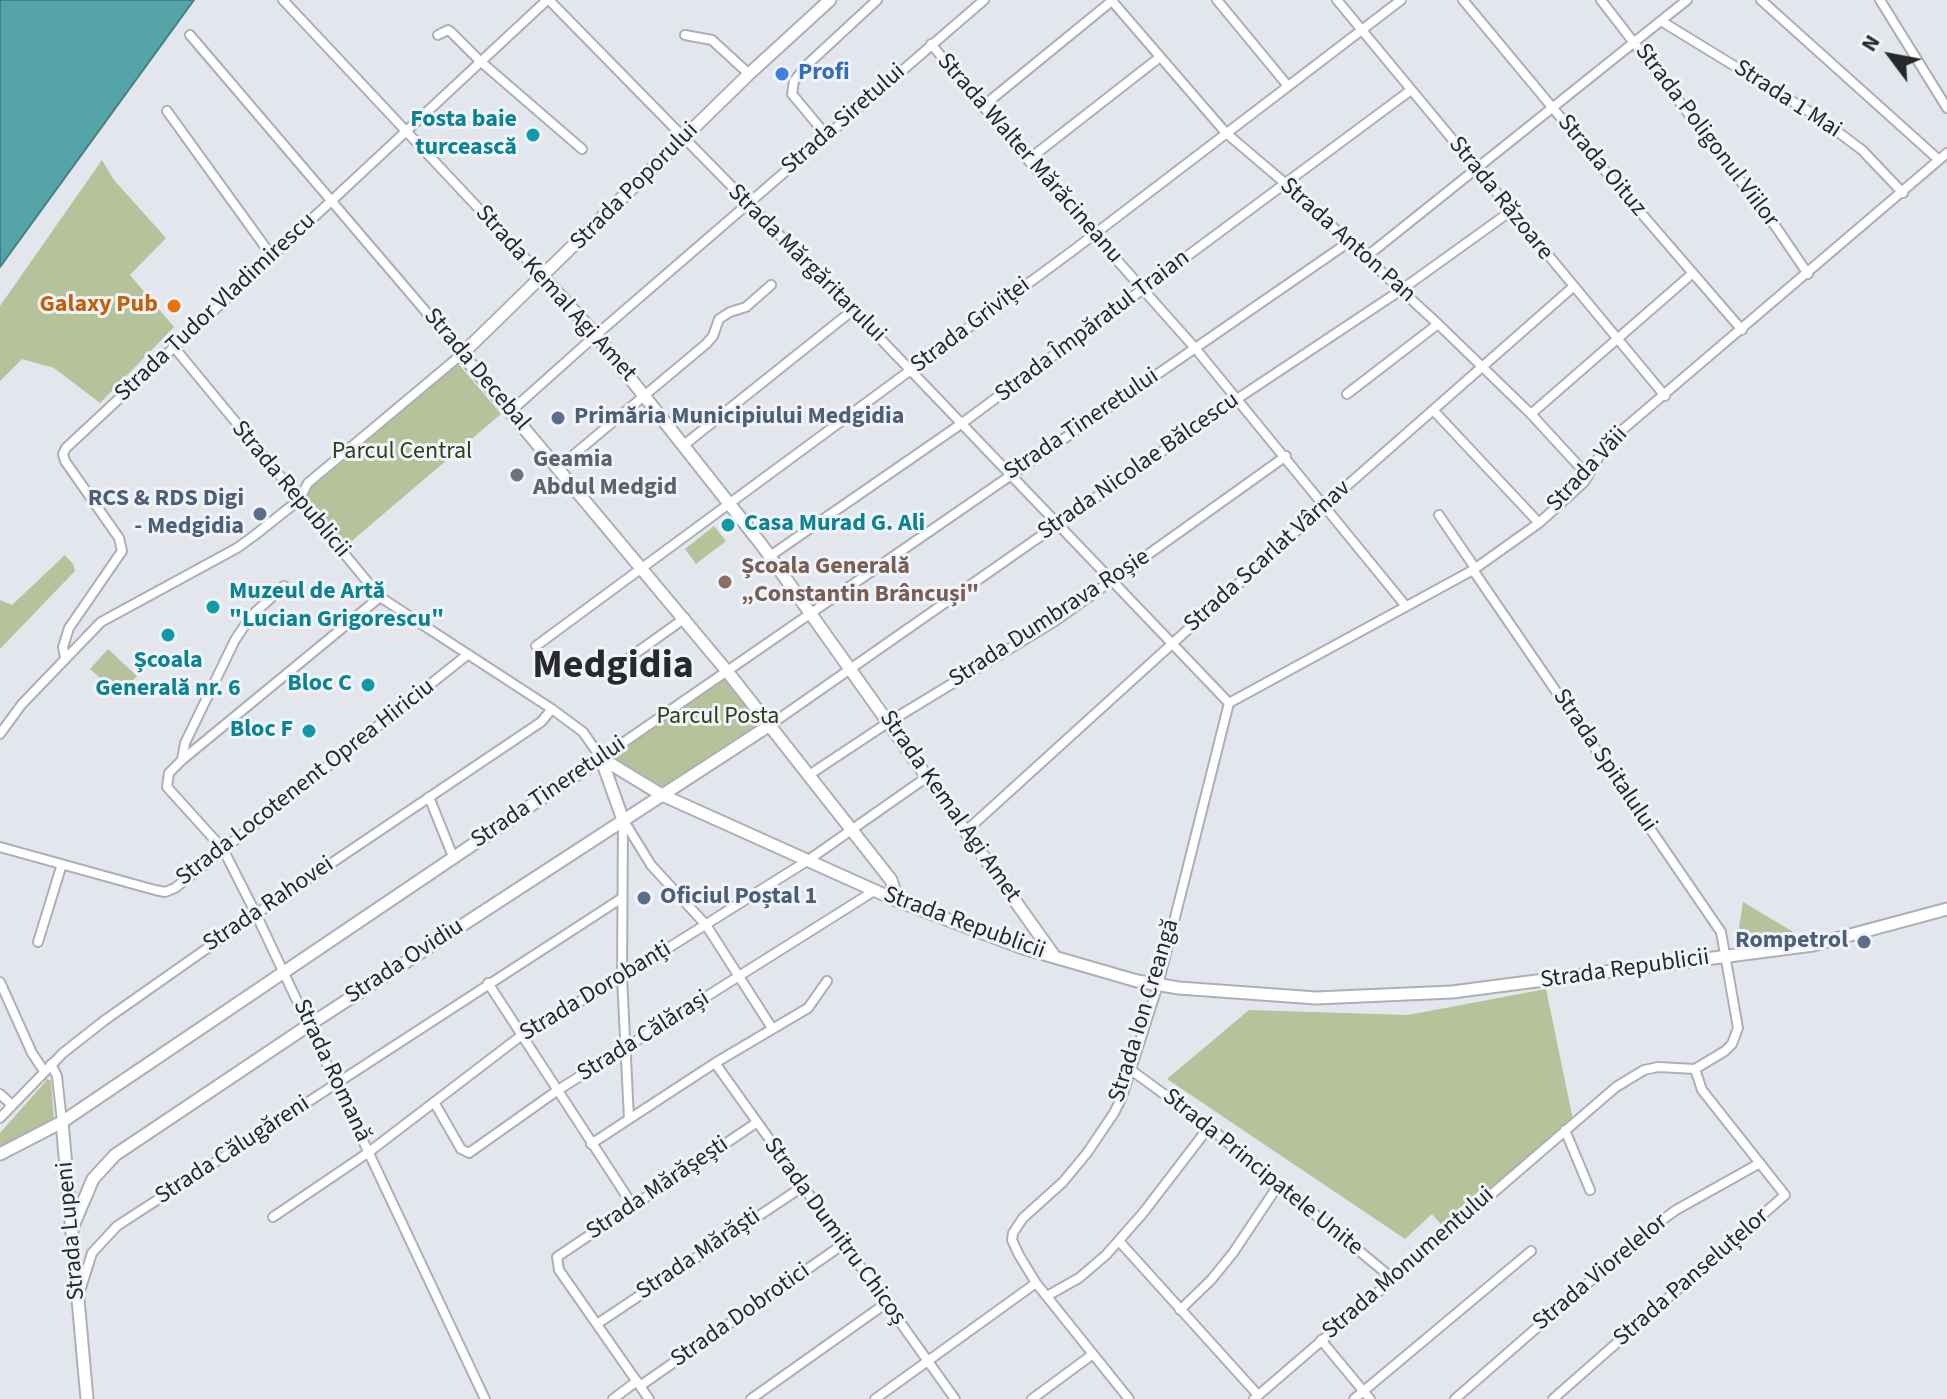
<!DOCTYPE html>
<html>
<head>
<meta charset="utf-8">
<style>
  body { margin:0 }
  #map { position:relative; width:1947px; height:1399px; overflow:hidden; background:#e3e7ed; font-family:"Source Sans 3",sans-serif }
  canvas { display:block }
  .north { position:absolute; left:1851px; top:16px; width:80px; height:80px; -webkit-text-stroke:6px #f0f4fa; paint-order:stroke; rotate:302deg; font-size:22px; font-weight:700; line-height:32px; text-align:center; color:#28292b }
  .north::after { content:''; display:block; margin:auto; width:28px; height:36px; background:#28292b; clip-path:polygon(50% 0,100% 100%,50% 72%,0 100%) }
</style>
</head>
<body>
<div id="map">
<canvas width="1947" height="1399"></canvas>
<div class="north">N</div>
</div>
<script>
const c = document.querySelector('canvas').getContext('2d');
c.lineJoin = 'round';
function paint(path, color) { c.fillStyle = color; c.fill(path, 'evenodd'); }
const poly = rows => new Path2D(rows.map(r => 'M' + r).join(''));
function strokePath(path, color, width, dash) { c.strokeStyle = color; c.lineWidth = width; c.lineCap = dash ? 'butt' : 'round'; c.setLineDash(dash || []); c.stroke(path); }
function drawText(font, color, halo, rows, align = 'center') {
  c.font = font + ' "Source Sans 3",sans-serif'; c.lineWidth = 6; c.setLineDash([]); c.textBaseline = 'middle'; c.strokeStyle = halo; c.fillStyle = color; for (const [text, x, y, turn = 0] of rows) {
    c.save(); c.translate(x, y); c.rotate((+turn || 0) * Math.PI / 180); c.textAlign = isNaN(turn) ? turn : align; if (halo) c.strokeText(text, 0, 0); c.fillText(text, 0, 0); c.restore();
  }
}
paint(poly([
  [102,160,114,180,166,238,130,275,174,327,100,403,54,368,22,359,0,381,0,306],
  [456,361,501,414,347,545,302,491],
  [714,526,726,541,696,564,685,549],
  [65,555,73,564,75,571,0,649,0,600,12,605],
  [108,649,137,676,119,695,90,669],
  [726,670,770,725,662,795,601,758],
  [1743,902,1795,933,1747,942,1739,928],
  [1546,989,1573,1120,1444,1228,1432,1214,1405,1239,1167,1079,1249,1010,1408,1015],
  [42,1077,51,1081,54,1121,0,1151,0,1133,46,1081]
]), '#b6c29a');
const water = poly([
  [0,0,194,0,0,267,0,0]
]);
paint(water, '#55a4a7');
strokePath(water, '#487f82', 2);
const street = poly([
  [283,0,543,277],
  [549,0,849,306,1229,703],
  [1217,0,1288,86],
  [1337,0,1665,396],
  [1463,0,1616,184,1742,330],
  [1601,0,1776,227,1808,274],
  [1761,0,1939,160],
  [1880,0,1947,108],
  [1112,1,1226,133,1286,184,1438,324,1531,414,1588,476],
  [1661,21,1818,117,1862,150,1903,193],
  [438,35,448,30,451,32,480,61,582,149],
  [685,35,712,40,749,74],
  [931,44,1028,160,1195,348,1405,605],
  [982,107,1113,0],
  [167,111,271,255],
  [826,135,792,94,794,81,809,63,877,0],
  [1028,160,1160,57],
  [1366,257,1687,0],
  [173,346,380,597,552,709,583,732,601,758,1349,242],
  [1347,394,1438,324],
  [1433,410,1539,523],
  [511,411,596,335,984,0],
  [1531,414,1693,273],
  [684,445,853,310],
  [559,467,706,344,713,336,719,319,730,312,746,307,771,285],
  [1439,515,1475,568],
  [770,556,961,424,1411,90],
  [1473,570,1721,932,1738,1028,1732,1044,1725,1051,1695,1069],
  [380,597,182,760,169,773,167,787,223,849,256,914,485,1399],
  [536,646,1075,249,1401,0],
  [65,658,63,647,69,628,122,551,119,538,65,461,63,454,66,448,547,0],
  [622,663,685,618],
  [1229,703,1473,570,1539,523,1584,482,1607,443,1947,153],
  [770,725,1237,399,1401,290,1511,211],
  [0,734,22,704,101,622,237,548,255,535,299,500,308,483,462,354,190,35],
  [182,760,185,743,235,640,251,616,284,586],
  [809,775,889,722,1055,621,1286,456],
  [429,797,454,859],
  [623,820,622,977,629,1119],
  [624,821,651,865,706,925,772,1028],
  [966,831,1325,505,1573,287],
  [0,847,155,890,165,892,175,888,467,655],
  [38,942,62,864],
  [0,982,32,1053,44,1071],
  [488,983,633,1206],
  [715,1063,955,1399],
  [51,1064,57,1076,62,1122],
  [1131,1070,1209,1127,1392,1278],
  [0,1094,12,1105],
  [434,1102,461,1149,469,1153,558,1090,874,891],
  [0,1118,63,1053,105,1020,256,914,541,722,552,709],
  [1565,1130,1590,1190],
  [591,1144,715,1063,808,1008,827,981],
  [273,1217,369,1152,522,1035,622,977,807,861,927,777],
  [1119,1241,1258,1395],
  [80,1291,92,1253,117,1226,622,898],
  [1047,1296,1079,1278,1106,1255,1143,1213,1209,1127],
  [1180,1310,1211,1280,1233,1253,1279,1184],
  [597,1324,802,1187],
  [1321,1340,1370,1399],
  [640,1386,842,1245],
  [613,1399,637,1381],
  [649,1399,559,1270,557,1257,756,1123],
  [751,1399,885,1304],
  [875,1399,1036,1283],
  [1032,1399,1093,1354],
  [1129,1399,1036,1283,1019,1255,1012,1240,1013,1233,1023,1218,1063,1182,1087,1153,1114,1113,1122,1097,1158,985,1229,703],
  [1254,1399,1616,1087,1644,1070,1658,1067,1695,1069],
  [1354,1399,1531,1251],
  [1455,1399,1651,1228,1676,1210,1760,1163],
  [1553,1399,1785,1195,1702,1090,1695,1069]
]);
const secondary = poly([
  [830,0,749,74,462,354,726,670,891,880,898,901],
  [543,277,596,335,761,544,1055,957],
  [601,758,662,795,898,901,1023,948,1137,981,1179,988,1316,998,1452,992,1813,945,1947,909],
  [601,758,623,820],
  [62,1122,87,1399],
  [0,1154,62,1122,601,758],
  [72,1228,93,1179,115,1155,309,1025,770,725]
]);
strokePath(street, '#acb0b6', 12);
strokePath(secondary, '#acb0b6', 15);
strokePath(street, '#fff', 8);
strokePath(secondary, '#fff', 11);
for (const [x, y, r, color] of [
  [782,74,8,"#3f7fe0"],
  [533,135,8,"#0f9aa8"],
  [174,306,8,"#e8710a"],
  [558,418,8,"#5c6f8a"],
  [517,475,8,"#6b7280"],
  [260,514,8,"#5c6f8a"],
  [728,525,8,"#0f9aa8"],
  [725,582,8,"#8d6e63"],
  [213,607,8,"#0f9aa8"],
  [168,635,8,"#0f9aa8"],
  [368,685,8,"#0f9aa8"],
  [309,731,8,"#0f9aa8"],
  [644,898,8,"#5c6f8a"],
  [1864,942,8,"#5c6f8a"]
]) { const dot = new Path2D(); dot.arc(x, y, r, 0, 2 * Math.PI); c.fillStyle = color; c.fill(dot); strokePath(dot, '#f0f4fa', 3); }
drawText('bold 24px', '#366cbe', '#f0f4fa', [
  ["Profi",798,74]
], 'left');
drawText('24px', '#28292b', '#f0f4fa', [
  ["Strada 1 Mai",1787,100,33],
  ["Strada Siretului",844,120,-41],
  ["Strada Poligonul Viilor",1706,136,53],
  ["Strada Walter Mărăcineanu",1029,159,49],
  ["Strada Oituz",1601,166,50],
  ["Strada Poporului",635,187,-45],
  ["Strada Răzoare",1500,199,51],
  ["Strada Anton Pan",1347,241,42],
  ["Strada Mărgăritarului",806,264,45],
  ["Strada Kemal Agi Amet",555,294,48],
  ["Strada Tudor Vladimirescu",216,308,-43],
  ["Strada Griviței",971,326,-37],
  ["Strada Împăratul Traian",1093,327,-37],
  ["Strada Decebal",476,370,50],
  ["Strada Tineretului",1082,425,-34],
  ["Strada Nicolae Bălcescu",1139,467,-35],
  ["Strada Văii",1588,470,-47],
  ["Strada Republicii",290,490,50],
  ["Strada Scarlat Vârnav",1268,557,-42],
  ["Strada Dumbrava Roșie",1050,619,-33],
  ["Strada Spitalului",1604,761,56],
  ["Strada Locotenent Oprea Hiriciu",306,783,-38],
  ["Strada Tineretului",549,793,-34],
  ["Strada Kemal Agi Amet",949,807,55],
  ["Strada Rahovei",269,905,-34],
  ["Strada Republicii",964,924,20],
  ["Strada Ovidiu",405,962,-33],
  ["Strada Republicii",1625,970,-8],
  ["Strada Dorobanți",596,992,-31],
  ["Strada Ion Creangă",1145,1011,-73],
  ["Strada Călărași",644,1037,-32],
  ["Strada Romană",331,1071,65],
  ["Strada Călugăreni",233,1151,-33],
  ["Strada Principatele Unite",1262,1173,39],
  ["Strada Mărășești",658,1189,-34],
  ["Strada Lupeni",72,1231,-95],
  ["Strada Dumitru Chicoș",834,1232,54],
  ["Strada Mărăști",699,1255,-34],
  ["Strada Monumentului",1409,1264,-41],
  ["Strada Viorelelor",1601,1273,-40],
  ["Strada Panseluțelor",1692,1278,-41],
  ["Strada Dobrotici",741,1316,-35]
]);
drawText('bold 24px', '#0d838f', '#f0f4fa', [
  ["Fosta baie",517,121],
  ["turcească",517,149],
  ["Casa Murad G. Ali",744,525,"left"],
  ["Muzeul de Artă",229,593,"left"],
  ["\"Lucian Grigorescu\"",229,621,"left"],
  ["Școala",168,662,"center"],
  ["Generală nr. 6",168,690,"center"],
  ["Bloc C",352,685],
  ["Bloc F",293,731]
], 'right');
drawText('bold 24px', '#c56008', '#f0f4fa', [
  ["Galaxy Pub",158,306]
], 'right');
drawText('bold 24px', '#4e5e75', '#f0f4fa', [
  ["Primăria Municipiului Medgidia",574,418],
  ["RCS & RDS Digi",244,500,"right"],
  ["- Medgidia",244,528,"right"],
  ["Oficiul Poștal 1",660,898],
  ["Rompetrol",1848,942,"right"]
], 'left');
drawText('24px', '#333d13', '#f0f4fa', [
  ["Parcul Central",402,453],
  ["Parcul Posta",718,718]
]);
drawText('bold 24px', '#5b616d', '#f0f4fa', [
  ["Geamia",533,461],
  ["Abdul Medgid",533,489]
], 'left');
drawText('bold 24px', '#785e54', '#f0f4fa', [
  ["Școala Generală",741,568],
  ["„Constantin Brâncuși\"",741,596]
], 'left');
drawText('bold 40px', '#28292b', '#f0f4fa', [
  ["Medgidia",613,668]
]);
</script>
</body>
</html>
